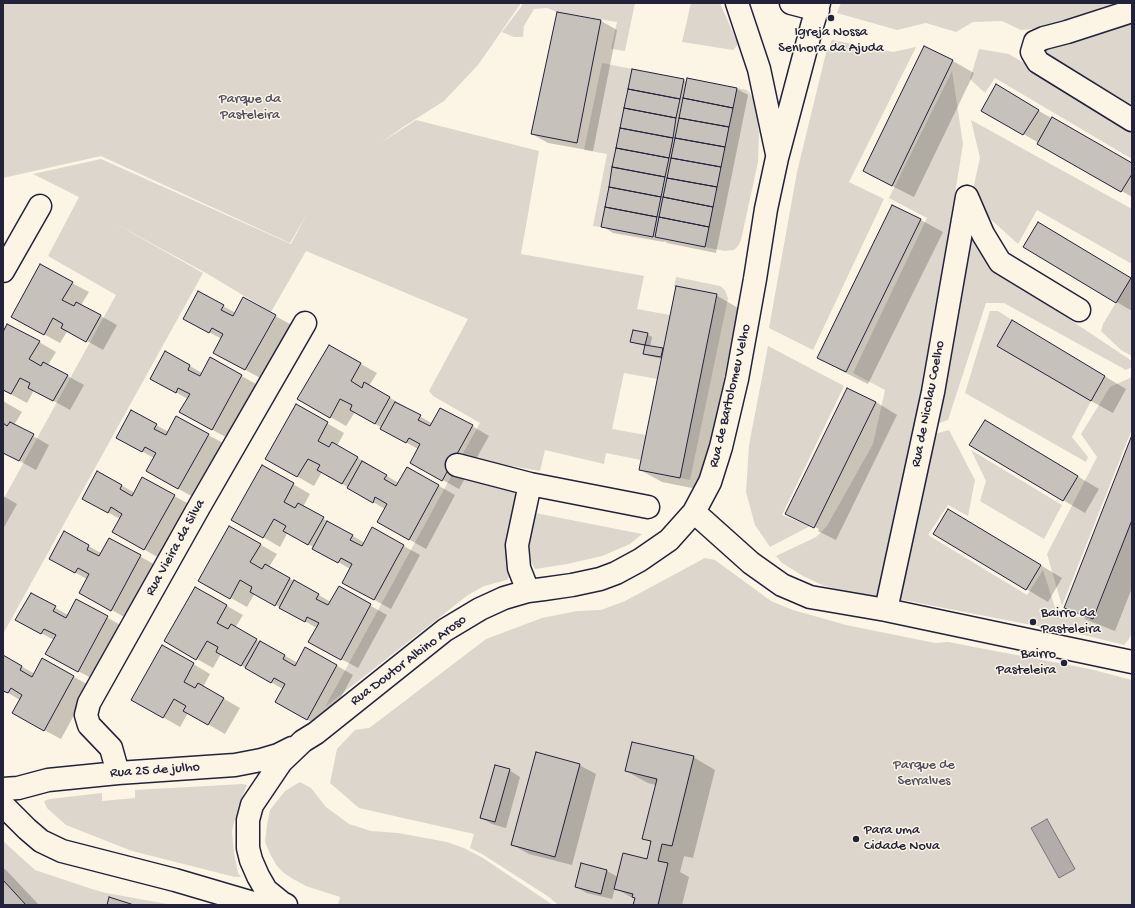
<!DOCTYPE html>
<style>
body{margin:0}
#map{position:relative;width:1135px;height:908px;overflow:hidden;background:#fcf5e5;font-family:"Gochi Hand",sans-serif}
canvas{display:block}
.frame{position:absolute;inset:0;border:4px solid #22223b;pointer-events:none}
</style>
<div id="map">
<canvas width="1135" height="908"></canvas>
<div class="frame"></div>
</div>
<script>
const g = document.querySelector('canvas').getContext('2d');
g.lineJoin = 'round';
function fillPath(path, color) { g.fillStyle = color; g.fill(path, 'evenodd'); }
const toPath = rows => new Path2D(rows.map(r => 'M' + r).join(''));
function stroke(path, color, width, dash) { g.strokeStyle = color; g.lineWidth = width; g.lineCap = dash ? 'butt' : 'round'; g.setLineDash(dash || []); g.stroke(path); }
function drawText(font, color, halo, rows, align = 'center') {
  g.font = font + ' "Gochi Hand",sans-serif'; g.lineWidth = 3; g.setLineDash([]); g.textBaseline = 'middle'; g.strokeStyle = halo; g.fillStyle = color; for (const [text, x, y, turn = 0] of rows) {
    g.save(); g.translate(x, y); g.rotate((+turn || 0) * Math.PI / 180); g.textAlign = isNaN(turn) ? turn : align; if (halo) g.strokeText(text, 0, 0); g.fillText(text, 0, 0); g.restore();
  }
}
fillPath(toPath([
 [3,3,521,3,478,65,444,101,403,127,381,143,416,120,539,151,521,254,644,276,637,309,670,315,663,348,645,345,643,353,661,357,657,379,624,373,612,429,646,435,641,460,606,453,604,464,545,450,540,471,461,457,480,423,433,396,429,391,468,319,306,251,271,312,206,273,114,223,203,273,3,634,3,500,116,295,48,256,79,197,33,174,101,159,291,244,307,214,290,243,101,156,3,178],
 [633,330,647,333,645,344,630,342],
 [523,3,635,3,625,51,611,49,617,22,557,12,547,8,534,9,524,26,523,37,514,37,502,32,521,7],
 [691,3,720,3,737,42,737,46,733,50,682,42],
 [841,3,1119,3,1055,27,1021,30,1002,21,973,22,956,32,926,23,897,30,837,13],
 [1132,22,1132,108,1047,57,1045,52,1046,48],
 [832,40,893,52,916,47,849,182,884,199,813,350,769,328,797,172,826,53],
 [979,49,1009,54,1132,128,1132,159,995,78,985,93,970,79],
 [602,63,632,69,601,227,593,226,607,154,584,150],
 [952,71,963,144,915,441,882,597,844,591,822,585,803,576,782,563,776,556,816,537,827,526,873,444,885,390,853,373,927,218,889,198],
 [737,88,747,90,753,98,759,132,758,162,741,240,738,246,734,250,725,251,705,247],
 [971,120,1132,209,1132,264,1037,210,1018,244,986,215,973,189,980,158],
 [971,224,994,269,1132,361,1132,367,1126,370,1004,303,986,303,948,420,930,426],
 [1132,276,1132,356,1121,350,1101,331,1103,324],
 [676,277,720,286,725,290,728,298,690,480,680,478,717,294,674,287],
 [990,311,998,311,1012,320,997,346,1091,401,1072,437,1088,457,1086,462,965,393],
 [768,346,844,386,782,515,810,526,770,547,755,525,746,492,749,445],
 [1132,377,1132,429,1062,606,1047,554,1097,457,1081,434,1110,387],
 [949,430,975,480,968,516,948,505,928,535,1027,595,1043,570,1057,614,1094,619,1132,520,1132,632,1129,639,1124,645,1088,636,893,598,927,436],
 [971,450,1062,505,1044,539,980,501,986,481],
 [453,473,520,488,510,575,507,580,484,586,468,595,325,707],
 [530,512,642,534,630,544,602,556,567,564,535,569,531,561,529,540],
 [705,558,715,560,771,601,793,610,846,625,935,643,948,642,1090,669,1132,680,1132,905,558,905,549,897,482,854,470,848,474,834,359,808,330,783,337,749,355,730,369,728,372,726,486,639,542,618,577,611,601,610,625,601],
 [300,782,311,788,326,807,349,824,371,831,398,833,447,842,464,848,483,858,553,905,338,905,340,897,306,886,293,879,284,873,277,866,270,854,265,842,267,825,270,810,285,791],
 [243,784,247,785,238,807,232,831,234,853,238,873,241,877,235,877,132,851,66,825,47,808,44,801,50,799,102,793,102,801,135,798,135,790],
 [3,841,35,870,92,889,106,893,173,905,134,905,109,898,107,905,26,905,3,880]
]), '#dcd6cc');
const water = toPath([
 [1047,819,1075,869,1059,878,1031,828,1047,819]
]);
fillPath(water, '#b2adab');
stroke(water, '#78757e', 1);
fillPath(toPath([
 [558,13,601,21,617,30,593,151,548,143,532,134],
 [925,47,953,61,974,73,914,197,886,183,864,171],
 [684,80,687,82,737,89,748,95,716,253,667,243,665,241,664,242,613,233,602,226],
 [996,86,1132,165,1132,197,982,110],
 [893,206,921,220,943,232,868,384,840,370,819,357],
 [1059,236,1132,279,1132,311,1024,247],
 [72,283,89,292,81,305,117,325,103,350,68,330,60,343,29,326],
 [716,295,738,308,702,490,662,482,640,470,662,359,649,356,644,353,646,346,636,344,631,341,647,334,652,337,650,347,664,350],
 [223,306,236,313,275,316,292,325,262,379,231,362,222,339,201,328],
 [3,334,39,342,56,352,48,365,84,385,70,410,34,390,27,403,3,390],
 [1034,334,1126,389,1113,413,1091,401],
 [329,346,377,373,369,386,406,407,406,408,433,424,472,426,489,436,459,489,428,472,418,449,398,438,382,428,355,412,346,426,299,399],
 [210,359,258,385,229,439,197,421,188,399,168,388,190,366,202,373],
 [3,401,22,412,14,425,49,445,36,470,3,452],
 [876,402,897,415,836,540,818,531,819,529,807,523,807,525,786,513],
 [297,406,344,433,337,446,374,467,373,468,399,483,407,468,455,495,426,549,394,531,385,509,322,472,314,486,266,459],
 [156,425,169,432,208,435,225,444,195,498,164,481,154,458,134,447],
 [1006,434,1099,489,1085,513,1063,500],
 [1132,438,1132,588,1115,631,1087,620,1066,607],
 [262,466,310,494,303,507,365,543,373,529,420,555,391,609,360,592,350,569,288,532,280,547,232,519],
 [98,472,135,493,174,496,191,505,161,559,129,541,120,519,100,508],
 [3,496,17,504,3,529],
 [970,523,1062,578,1048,602,934,534],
 [229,527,277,554,269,567,331,602,339,588,387,615,358,668,326,651,317,628,255,593,247,607,199,580],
 [65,533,101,553,110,539,157,566,128,619,97,602,87,579,67,568],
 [195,588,243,615,235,628,298,663,306,648,353,675,324,729,292,711,283,689,221,654,213,668,165,641],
 [31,594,68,615,76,600,124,627,95,680,63,663,54,640,33,629],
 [163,646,210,674,203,687,240,708,225,734,188,713,180,727,133,700],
 [3,656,35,674,43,659,90,686,61,739,29,722,20,700,3,690],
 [693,757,715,770,693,858,684,856,680,872,689,877,682,905,634,905,636,900,615,888,612,899,587,893,576,887,607,871,618,877,648,860,652,843,644,838,656,785,648,783,626,771],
 [579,765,596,774,572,865,529,854,513,845],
 [509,770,520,777,506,828,492,824,481,818],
 [3,868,6,870,39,905,3,905]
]), '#0003');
const building = toPath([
 [557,12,601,20,577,143,531,134,557,12],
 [924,46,953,60,892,186,863,171,924,46],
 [632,69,684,79,680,99,628,89,632,69],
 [687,78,737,88,733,108,683,98,687,78],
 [996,84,1039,110,1023,135,981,111,996,84],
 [628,89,680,99,676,118,624,108,628,89],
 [683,98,733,108,729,127,679,118,683,98],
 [624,108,676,118,673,138,620,128,624,108],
 [1052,117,1132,163,1132,174,1121,192,1037,144,1052,117],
 [679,118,729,127,725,147,675,138,679,118],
 [620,128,673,138,669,158,616,148,620,128],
 [675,138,725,147,721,167,671,158,675,138],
 [616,148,669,158,665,177,612,167,616,148],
 [671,158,721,167,717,187,667,178,671,158],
 [612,167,665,177,661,197,609,187,612,167],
 [667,178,717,187,713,207,663,197,667,178],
 [609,187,661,197,657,217,605,207,609,187],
 [663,197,713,207,709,227,659,217,663,197],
 [892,205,921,219,846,372,817,358,892,205],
 [605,207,657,217,653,237,601,227,605,207],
 [659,217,709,227,705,247,655,237,659,217],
 [1038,222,1131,278,1116,303,1023,247,1038,222],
 [40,264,73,282,62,300,74,306,76,302,101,315,86,342,61,328,63,324,53,318,44,335,11,317,40,264],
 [676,286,717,294,680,478,639,470,676,286],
 [198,291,224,305,221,310,233,316,243,297,276,315,245,370,213,353,223,334,212,328,209,333,183,319,198,291],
 [1012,320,1105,376,1091,401,997,346,1012,320],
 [7,324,40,341,29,359,41,366,43,362,68,375,53,401,28,388,30,383,20,378,11,394,3,390,3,332,7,324],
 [633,330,648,333,645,345,630,342,633,330],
 [329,345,361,363,351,381,362,388,364,382,390,397,375,424,350,410,352,405,340,399,330,418,297,399,329,345],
 [645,345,663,348,661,357,643,354,645,345],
 [165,351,190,365,188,370,200,376,210,357,242,375,212,430,179,412,190,394,178,388,176,393,150,379,165,351],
 [847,388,876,402,814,528,785,514,847,388],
 [395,402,421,415,418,420,430,426,440,408,473,425,442,481,410,463,420,444,409,438,406,443,380,429,395,402],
 [296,404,328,422,318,441,329,447,332,442,358,457,342,484,317,470,320,465,308,459,297,477,265,459,296,404],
 [131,410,157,424,154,429,166,435,176,416,209,434,178,489,146,471,156,453,145,447,142,452,116,438,131,410],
 [985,420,1078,476,1063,501,969,445,985,420],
 [10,422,34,434,19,461,3,453,3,423,7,426,10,422],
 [1132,435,1132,520,1093,619,1064,608,1132,435],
 [362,461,387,475,384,479,396,486,407,467,439,485,409,540,377,522,387,504,375,497,373,503,347,488,362,461],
 [262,465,294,483,284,502,295,508,298,503,324,517,308,545,283,531,286,526,274,519,263,538,231,520,262,465],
 [97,471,122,485,120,489,132,496,142,477,175,495,144,550,112,532,122,514,111,507,108,513,82,499,97,471],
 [948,509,1041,565,1026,590,933,534,948,509],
 [327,521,353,535,350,540,362,546,372,527,404,545,374,600,342,583,352,564,341,558,338,563,312,549,327,521],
 [229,526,261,544,250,562,262,569,265,564,290,578,275,606,250,592,252,587,240,580,230,599,198,581,229,526],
 [64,531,89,545,87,550,99,556,109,538,141,555,111,611,79,593,89,574,78,568,75,573,49,559,64,531],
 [294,580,319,594,316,599,328,605,339,586,371,604,341,660,308,642,319,623,307,617,305,622,279,608,294,580],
 [195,587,227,605,217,623,228,629,231,624,257,639,241,666,216,652,218,647,207,641,196,660,164,641,195,587],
 [31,593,56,606,53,611,66,618,76,599,108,616,78,672,45,654,56,635,44,629,41,634,15,620,31,593],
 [260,641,285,655,283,659,295,666,305,647,337,665,307,720,275,702,285,684,274,678,271,683,245,668,260,641],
 [162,645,194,663,184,682,195,688,198,683,224,698,208,725,183,711,186,706,174,699,163,718,131,700,162,645],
 [3,655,22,666,20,670,32,677,42,658,74,676,44,731,12,713,22,695,11,688,8,693,3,691,3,655],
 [632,742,694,756,672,846,662,844,658,861,668,863,658,905,633,905,635,898,632,897,633,894,614,889,623,853,647,859,651,841,642,839,657,779,625,771,632,742],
 [536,752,580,764,555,857,511,845,536,752],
 [495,765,510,769,495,822,480,818,495,765],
 [581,863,607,870,601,894,575,887,581,863],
 [3,880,26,905,3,905,3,880],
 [109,897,134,905,107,905,109,897]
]);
fillPath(building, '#c6c1bb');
stroke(building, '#22223b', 1);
const minor = toPath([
 [737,3,759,69,777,154],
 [791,3,818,10],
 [1132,11,1067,32,1044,38,1035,42,1032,52,1038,62,1132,120],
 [967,197,983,234,1000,262,1079,310],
 [3,271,40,206],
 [457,465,530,484,648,507],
 [694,512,751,563,782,585,810,597,886,610,1132,662],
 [528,591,519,568,517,545,530,484],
 [886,610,933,392,967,197],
 [118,773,111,748,89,725,86,715,89,703,199,507,305,323],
 [3,789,18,788,48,780,118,773,235,765,261,760,278,755,292,748],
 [3,805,27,829,41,841,62,851,175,880,260,905],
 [286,905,282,903,266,890,258,876,251,860,248,848,248,820,252,805,281,762,303,741,316,733,445,630,480,609,504,598,528,591,544,589,572,585,600,579,616,573,640,560,669,540,694,512,710,482,721,447,737,379,755,279,766,209,777,158,812,26,819,3]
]);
stroke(minor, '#22223b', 25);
stroke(minor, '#fcf5e5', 22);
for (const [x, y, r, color] of [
 [831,18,4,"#22223b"],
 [1033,622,4,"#22223b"],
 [1064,663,4,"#22223b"],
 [856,839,4,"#22223b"]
]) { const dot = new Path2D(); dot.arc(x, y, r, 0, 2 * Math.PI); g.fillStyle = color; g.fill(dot); stroke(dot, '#fcf5e5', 1.5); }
drawText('14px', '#22223b', '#fcf5e5', [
 ["Igreja Nossa",831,33,"center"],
 ["Senhora da Ajuda",831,49,"center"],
 ["Bairro da",1041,614],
 ["Pasteleira",1041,630],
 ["Bairro",1056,655,"right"],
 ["Pasteleira",1056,671,"right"],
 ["Para uma",864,831],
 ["Cidade Nova",864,847]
], 'left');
drawText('14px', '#504f5f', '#fcf5e5', [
 ["Parque da",250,100],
 ["Pasteleira",250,116],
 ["Parque de",924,766],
 ["Serralves",924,782]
]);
drawText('14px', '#22223b', '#fcf5e5', [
 ["Rua de Bartolomeu Velho",731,396,-77],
 ["Rua de Nicolau Coelho",929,404,-79],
 ["Rua Vieira da Silva",176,548,-61],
 ["Rua Doutor Albino Aroso",409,661,-37],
 ["Rua 25 de julho",155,771,-4]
]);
</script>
